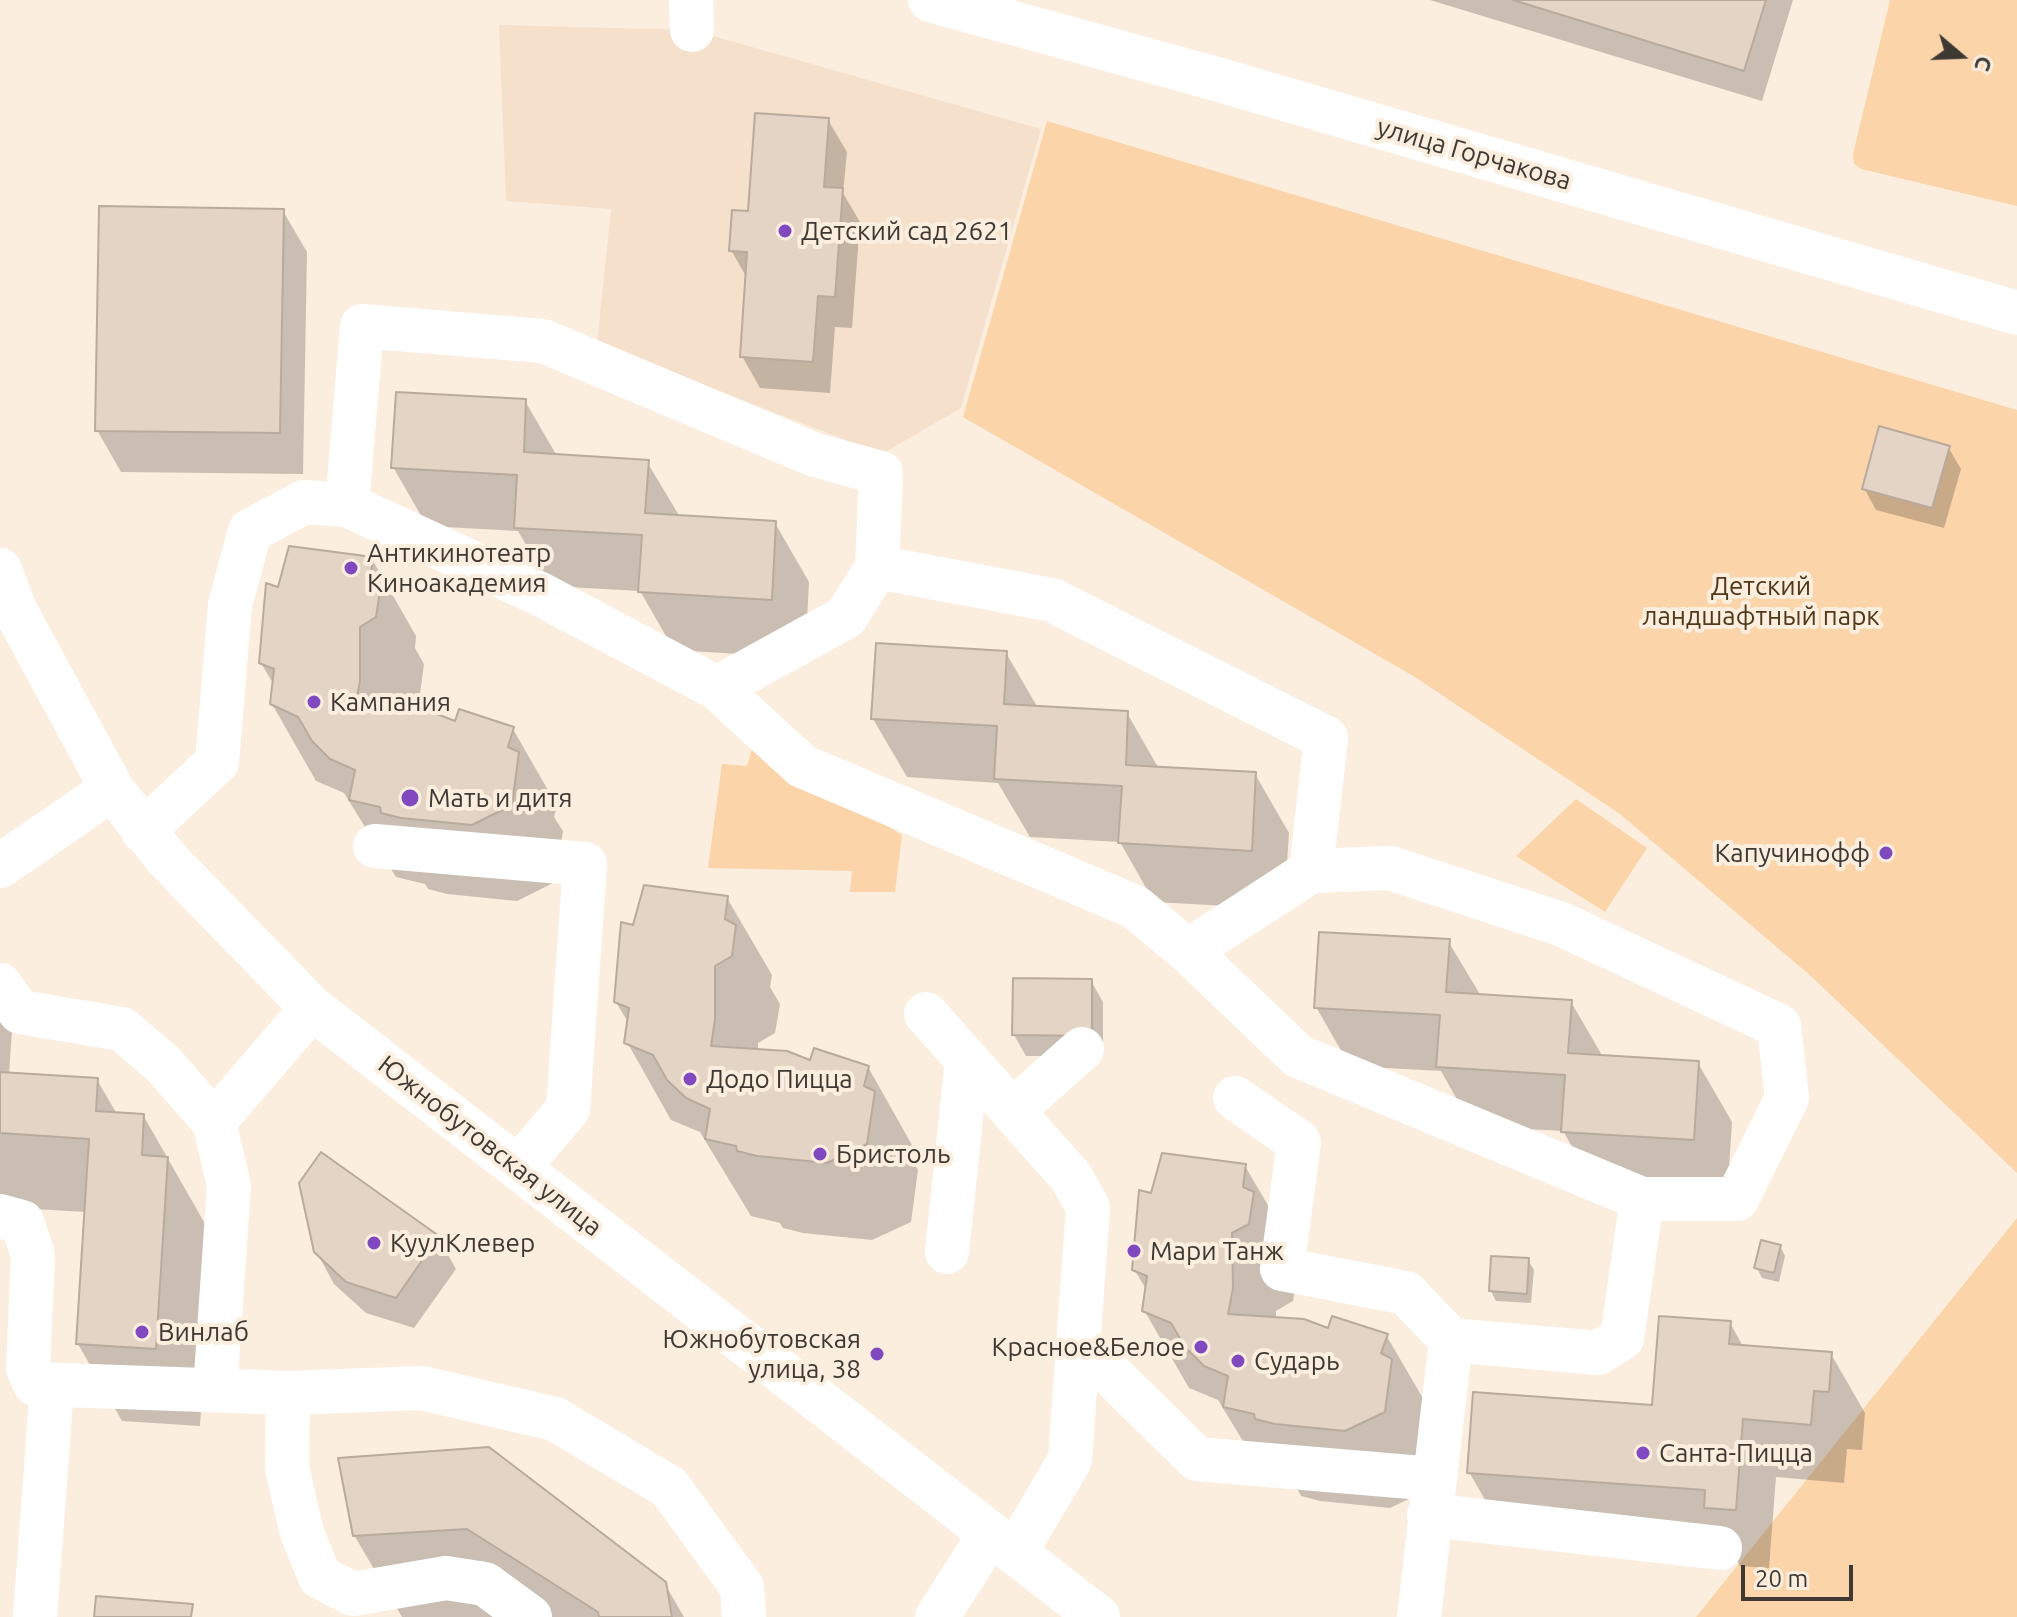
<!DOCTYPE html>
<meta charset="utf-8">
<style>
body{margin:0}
#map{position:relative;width:2017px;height:1617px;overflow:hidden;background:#fceede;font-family:Ubuntu,sans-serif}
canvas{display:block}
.north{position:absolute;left:1921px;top:16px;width:80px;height:80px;-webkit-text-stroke:6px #fceede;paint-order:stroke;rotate:109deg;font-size:22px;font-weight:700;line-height:32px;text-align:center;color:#3f3933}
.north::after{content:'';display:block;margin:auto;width:28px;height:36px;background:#3f3933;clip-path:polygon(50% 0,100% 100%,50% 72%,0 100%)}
.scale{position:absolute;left:1741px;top:1565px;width:112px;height:36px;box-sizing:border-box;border:4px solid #3f3933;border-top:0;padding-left:10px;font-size:24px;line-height:28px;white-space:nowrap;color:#3f3933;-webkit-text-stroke:6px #fceede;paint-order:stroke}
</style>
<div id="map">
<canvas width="2017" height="1617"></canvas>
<div class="north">С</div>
<div class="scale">20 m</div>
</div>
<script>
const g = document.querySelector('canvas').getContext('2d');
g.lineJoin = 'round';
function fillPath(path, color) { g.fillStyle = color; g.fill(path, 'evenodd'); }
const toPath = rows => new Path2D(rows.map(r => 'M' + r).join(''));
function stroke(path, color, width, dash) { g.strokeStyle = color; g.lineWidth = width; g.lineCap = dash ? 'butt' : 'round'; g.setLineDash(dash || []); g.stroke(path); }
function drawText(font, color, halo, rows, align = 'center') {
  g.font = font + ' Ubuntu,sans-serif'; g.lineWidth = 8; g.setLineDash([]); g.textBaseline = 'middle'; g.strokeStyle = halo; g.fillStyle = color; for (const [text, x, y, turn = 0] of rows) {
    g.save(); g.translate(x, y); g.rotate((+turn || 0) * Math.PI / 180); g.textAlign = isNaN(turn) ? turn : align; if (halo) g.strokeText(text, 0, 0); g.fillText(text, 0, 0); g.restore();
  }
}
fillPath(toPath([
 [499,25,692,30,1041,129,961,408,882,454,597,344,611,209,506,201]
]), '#f4e0cb');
fillPath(toPath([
 [1890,0,2017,0,2017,206,1861,169,1854,164,1853,154],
 [1047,121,2017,410,2017,1173,1812,977,1620,814,1415,677,963,417],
 [752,749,775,758,902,835,895,892,850,892,852,871,708,868,722,764,747,766],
 [1576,799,1647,848,1605,912,1516,856],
 [2017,1218,2017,1617,1696,1617]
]), '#fbd4aa');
fillPath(toPath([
 [1430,0,1793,0,1762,101],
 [828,120,847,152,843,193,860,222,852,328,835,327,830,393,760,388,742,356,747,278,731,250,750,214],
 [283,211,307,252,303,474,121,472,97,430],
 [525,401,557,456,647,462,680,517,775,523,809,582,805,658,674,650,640,591,550,586,518,531,427,526,393,467],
 [1948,447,1961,469,1944,528,1876,510,1864,488],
 [372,559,416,636,415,648,424,664,420,694,403,704,403,713,456,724,513,729,557,806,554,817,563,831,555,882,517,901,447,894,428,889,425,884,396,877,344,793,316,781,272,704,274,685,261,663,279,589],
 [1006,653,1038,708,1127,713,1159,769,1255,774,1289,833,1284,909,1154,902,1120,842,1030,837,998,783,907,777,873,719],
 [727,898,772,975,770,987,780,1004,775,1033,758,1043,758,1052,811,1063,868,1067,912,1145,910,1155,918,1170,911,1222,872,1240,803,1233,783,1228,780,1223,751,1216,700,1132,671,1120,627,1042,629,1024,616,1002,634,928],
 [1448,941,1481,996,1571,1002,1603,1057,1698,1063,1732,1122,1727,1198,1597,1190,1563,1131,1472,1126,1441,1071,1350,1066,1316,1007],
 [1091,981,1103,1002,1103,1056,1026,1056,1014,1035],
 [0,1011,12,1031,9,1074,97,1080,117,1114,143,1115,212,1236,200,1426,122,1421,78,1344,86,1212,0,1207],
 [1245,1166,1290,1243,1298,1271,1293,1301,1276,1311,1276,1319,1329,1330,1386,1335,1431,1412,1429,1489,1390,1508,1320,1501,1301,1496,1298,1490,1269,1484,1218,1400,1189,1388,1144,1310,1147,1291,1134,1269,1152,1196],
 [438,1237,456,1269,414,1328,366,1313,334,1284,316,1251],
 [1780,1246,1785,1256,1779,1282,1762,1278,1757,1268],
 [1528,1260,1534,1270,1531,1303,1496,1301,1491,1291],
 [1730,1323,1744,1348,1831,1354,1865,1413,1862,1450,1847,1449,1844,1483,1776,1477,1769,1568,1740,1566,1729,1548,1503,1531,1469,1472,1654,1407],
 [340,1459,665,1584,684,1617,402,1617,354,1535]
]), '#0003');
const building = toPath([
 [1513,0,1766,0,1744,71,1513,0],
 [755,113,829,118,824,187,843,188,835,297,818,296,813,362,740,357,747,252,729,251,732,210,748,211,755,113],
 [99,206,284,209,280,433,95,431,99,206],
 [396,392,526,399,524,452,649,460,645,513,776,521,772,600,638,592,642,535,514,528,517,475,391,468,396,392],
 [1879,426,1950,446,1932,508,1862,489,1879,426],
 [289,546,373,557,370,580,381,585,376,617,360,627,360,681,355,708,432,712,455,721,459,709,514,727,508,747,519,752,512,805,472,825,401,818,381,813,380,807,349,800,355,770,330,759,312,741,298,717,270,704,274,669,259,663,266,583,278,587,289,546],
 [876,643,1007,651,1004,704,1128,711,1126,765,1256,772,1252,851,1118,843,1122,786,994,779,997,726,871,719,876,643],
 [644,885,728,896,725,919,736,925,732,956,715,966,715,1020,711,1046,787,1051,810,1060,814,1048,869,1066,864,1086,875,1091,867,1144,827,1163,757,1156,737,1151,736,1146,705,1139,710,1109,686,1098,667,1080,653,1055,624,1043,629,1008,614,1002,621,922,633,925,644,885],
 [1319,932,1450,939,1446,992,1572,1000,1568,1053,1699,1061,1694,1140,1561,1132,1565,1075,1436,1067,1440,1015,1314,1008,1319,932],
 [1013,978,1092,979,1092,1036,1012,1035,1013,978],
 [0,1072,98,1078,96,1111,144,1114,142,1155,168,1157,156,1349,76,1344,89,1139,0,1133,0,1072],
 [321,1152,439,1236,396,1298,346,1282,314,1252,299,1183,321,1152],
 [1162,1153,1246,1164,1243,1187,1254,1192,1249,1224,1232,1233,1233,1288,1228,1314,1304,1319,1328,1328,1332,1316,1388,1334,1381,1353,1392,1359,1385,1412,1345,1431,1275,1424,1255,1419,1254,1414,1223,1407,1228,1376,1204,1366,1185,1347,1171,1323,1142,1311,1147,1276,1132,1270,1139,1190,1151,1193,1162,1153],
 [1761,1240,1781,1245,1774,1273,1754,1268,1761,1240],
 [1491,1256,1529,1258,1527,1294,1489,1291,1491,1256],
 [1659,1316,1731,1321,1729,1344,1832,1352,1829,1392,1814,1391,1811,1425,1743,1419,1736,1510,1704,1508,1705,1490,1467,1473,1473,1392,1652,1405,1659,1316],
 [489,1447,666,1582,672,1617,599,1617,598,1612,467,1529,353,1536,338,1458,489,1447],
 [96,1596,193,1604,191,1617,94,1617,96,1596]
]);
fillPath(building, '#e3d4c6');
stroke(building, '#b8aa9c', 2);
stroke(toPath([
 [691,0,692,30],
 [930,0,1220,80,2017,313],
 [347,505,362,326,543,341,815,455,881,473,877,567,846,617,717,688],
 [877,567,1052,600,1326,738,1311,871,1390,868,1561,924,1779,1026,1787,1098,1737,1199,1642,1199],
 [0,570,15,610,112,789,167,859,312,1008,1098,1617],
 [143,831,217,762,230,605,250,531,304,502,347,505,540,594,717,688,802,766,1135,907,1188,951,1298,1056,1642,1199,1622,1338,1598,1353,1451,1340,1419,1617],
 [375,846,585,864,568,1109,518,1168],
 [0,866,112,789],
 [1188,951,1311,871],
 [0,985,20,1012,122,1029,163,1064,214,1122,229,1185,215,1390],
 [926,1014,1071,1177,1088,1207,1070,1460,1015,1553],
 [1235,1098,1299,1142,1282,1269,1406,1293,1451,1340],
 [1012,1111,1082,1049],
 [214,1122,312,1008],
 [0,1216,22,1222,33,1255,28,1369,35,1384,288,1393,422,1388,555,1419,669,1487,742,1587,744,1617],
 [947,1252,967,1060],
 [1079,1343,1197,1459,1434,1479],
 [288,1393,287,1468,302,1533,320,1577,353,1594,446,1578,485,1584,530,1617],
 [1429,1515,1720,1548],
 [35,1617,52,1386],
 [937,1617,990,1534]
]), '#fff', 44);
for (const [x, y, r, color] of [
 [785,231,8,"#8149bf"],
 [351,568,8,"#8149bf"],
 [314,702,8,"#8149bf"],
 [410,798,10,"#8149bf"],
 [1886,853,8,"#8149bf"],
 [690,1079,8,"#8149bf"],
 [820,1154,8,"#8149bf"],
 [374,1243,8,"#8149bf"],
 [1134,1251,8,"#8149bf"],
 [142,1332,8,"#8149bf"],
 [1201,1347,8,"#8149bf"],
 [877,1354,8,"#8149bf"],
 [1238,1361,8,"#8149bf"],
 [1643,1453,8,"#8149bf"]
]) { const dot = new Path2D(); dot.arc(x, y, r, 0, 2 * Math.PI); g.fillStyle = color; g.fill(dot); stroke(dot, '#fceede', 3); }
drawText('26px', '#3f3933', '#fceede', [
 ["улица Горчакова",1474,154,16],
 ["Южнобутовская улица",490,1146,38]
]);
drawText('26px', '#3f3933', '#fceede', [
 ["Детский сад 2621",801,231],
 ["Антикинотеатр",367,553],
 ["Киноакадемия",367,583],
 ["Кампания",330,702],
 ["Мать и дитя",428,798],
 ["Капучинофф",1870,853,"right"],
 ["Додо Пицца",706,1079],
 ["Бристоль",836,1154],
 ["КуулКлевер",390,1243],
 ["Мари Танж",1150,1251],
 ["Винлаб",158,1332],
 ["Южнобутовская",861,1339,"right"],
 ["улица, 38",861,1369,"right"],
 ["Красное&Белое",1185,1347,"right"],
 ["Сударь",1254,1361],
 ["Санта-Пицца",1659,1453]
], 'left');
drawText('26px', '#513819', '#fceede', [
 ["Детский",1761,586],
 ["ландшафтный парк",1761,616]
]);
</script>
